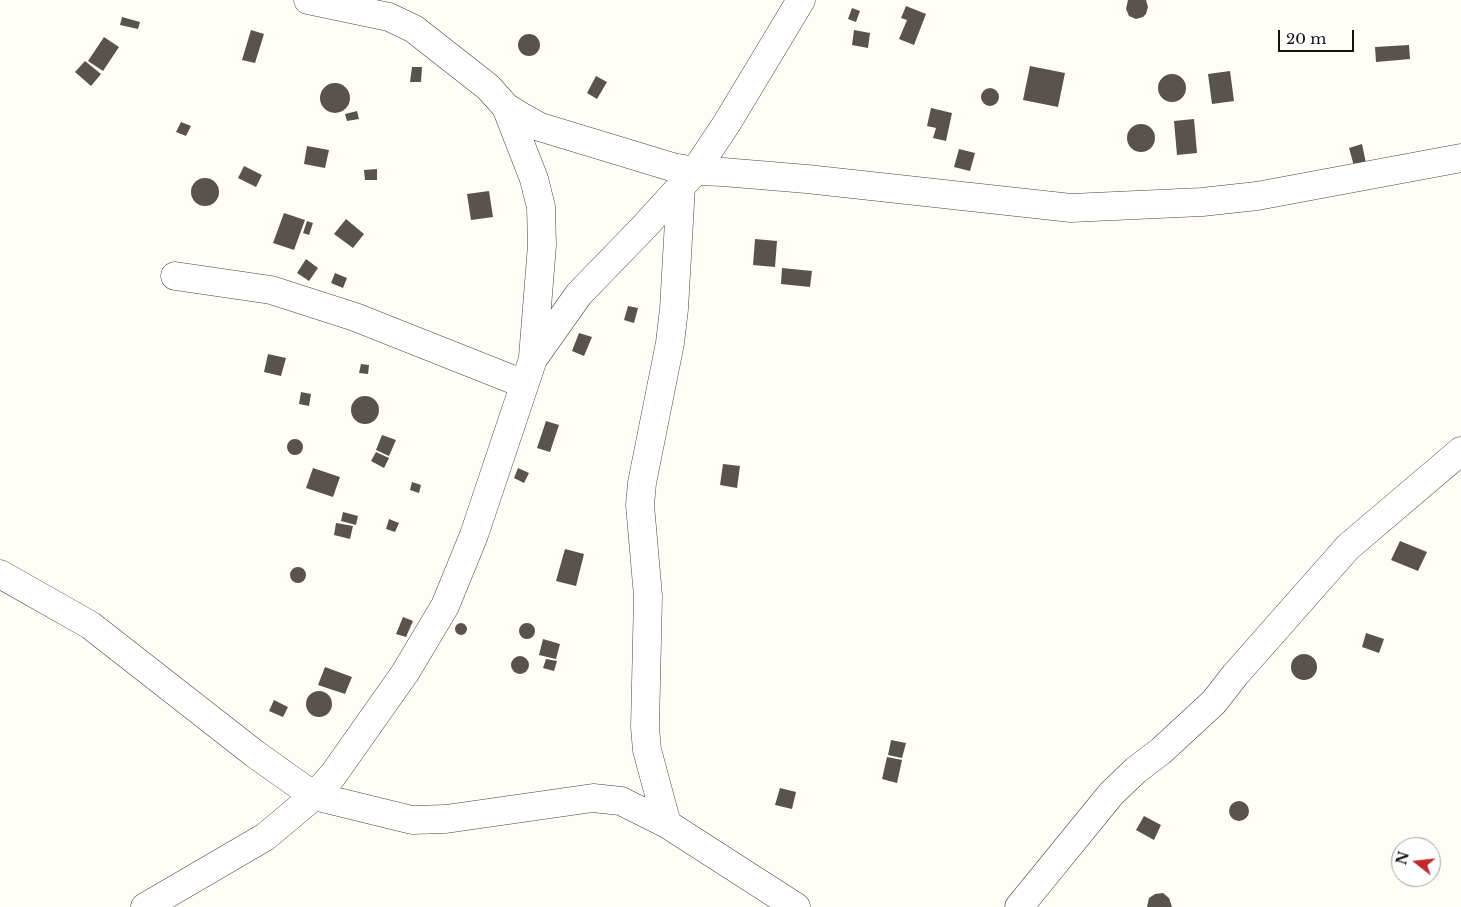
<!DOCTYPE html>
<style>
body{margin:0}
#map{position:relative;width:1461px;height:907px;overflow:hidden;background:#fffdf5;font-family:"Libre Baskerville",serif}
canvas{display:block}
.north{position:absolute;left:1391px;top:837px;width:50px;height:50px;box-sizing:border-box;background:#fff;border:1px solid #a0a0a0;border-radius:50%;rotate:286deg;font-size:14px;font-weight:700;line-height:20px;text-align:center;color:#111}
.north::after{content:'';display:block;margin:auto;width:18px;height:22px;background:#c4262e;clip-path:polygon(50% 0,100% 100%,50% 72%,0 100%)}
.scale{position:absolute;left:1278px;top:30px;width:76px;height:22px;box-sizing:border-box;border:2px solid #111;border-top:0;padding-left:6px;font-size:15px;line-height:18px;white-space:nowrap;color:#111;-webkit-text-stroke:4px #fff;paint-order:stroke}
</style>
<div id="map">
<canvas width="1461" height="907"></canvas>
<div class="north">N</div>
<div class="scale">20 m</div>
</div>
<script>
const g = document.querySelector('canvas').getContext('2d');
g.lineJoin = 'round';
function fillPath(path, color) { g.fillStyle = color; g.fill(path, 'evenodd'); }
const toPath = rows => new Path2D(rows.map(r => 'M' + r).join(''));
function stroke(path, color, width, dash) { g.strokeStyle = color; g.lineWidth = width; g.lineCap = dash ? 'butt' : 'round'; g.setLineDash(dash || []); g.stroke(path); }
fillPath(toPath([
 [1128,0,1146,0,1148,7,1146,14,1143,17,1136,19,1129,16,1126,9],
 [906,6,926,14,914,45,899,39,907,20,901,18],
 [852,8,860,11,856,22,848,19],
 [122,17,140,22,138,29,120,25],
 [251,30,264,34,255,63,242,60],
 [854,30,870,33,868,48,852,45],
 '518 45a11 11 0 1 1 22 0a11 11 0 1 1-22 0Z',
 [104,37,119,47,103,71,88,61],
 [1409,45,1410,59,1376,62,1375,47],
 [85,61,101,74,91,86,75,72],
 [1030,66,1065,73,1058,107,1023,100],
 [412,67,422,67,421,82,410,82],
 [1230,71,1234,101,1212,104,1208,74],
 '1158 88a14 14 0 1 1 28 0a14 14 0 1 1-28 0Z',
 [596,76,607,82,597,99,587,93],
 '320 98a15 15 0 1 1 30 0a15 15 0 1 1-30 0Z',
 '981 97a9 9 0 1 1 18 0a9 9 0 1 1-18 0Z',
 [931,108,952,113,946,141,933,138,936,128,927,126],
 [357,111,359,119,347,121,345,114],
 [1194,119,1197,153,1177,155,1174,121],
 [181,122,191,126,186,136,176,132],
 '1127 138a14 14 0 1 1 28 0a14 14 0 1 1-28 0Z',
 [1362,144,1366,163,1354,166,1349,148],
 [307,146,329,150,325,168,304,164],
 [959,149,975,153,970,171,954,167],
 [244,166,262,175,256,187,238,178],
 [377,169,377,180,365,180,364,170],
 '191 192a14 14 0 1 1 28 0a14 14 0 1 1-28 0Z',
 [489,191,493,217,471,220,467,194],
 [284,213,305,220,294,250,273,243],
 [346,219,364,234,353,248,334,234],
 [307,221,313,223,309,235,303,233],
 [755,239,777,241,775,267,753,265],
 [306,259,318,268,309,281,297,273],
 [782,268,812,271,810,287,781,284],
 [335,273,347,278,343,288,331,283],
 [628,306,638,308,634,323,624,320],
 [579,333,592,337,584,356,572,351],
 [268,354,286,358,281,376,264,372],
 [361,364,369,365,368,374,359,373],
 [301,392,311,394,309,406,299,404],
 '351 410a14 14 0 1 1 28 0a14 14 0 1 1-28 0Z',
 [546,421,559,425,550,452,537,448],
 [382,435,396,440,389,456,376,450],
 '287 447a8 8 0 1 1 16 0a8 8 0 1 1-16 0Z',
 [376,452,389,458,384,468,371,461],
 [723,464,740,466,737,488,720,485],
 [313,468,340,477,333,497,306,488],
 [518,468,529,473,524,483,514,478],
 [412,482,421,485,419,493,410,490],
 [343,512,358,516,356,525,341,521],
 [389,519,399,523,395,532,386,529],
 [336,523,353,526,350,539,334,535],
 [1400,541,1427,552,1418,571,1391,560],
 [565,549,584,554,576,586,556,581],
 '290 575a8 8 0 1 1 16 0a8 8 0 1 1-16 0Z',
 [403,617,413,621,406,637,396,634],
 '455 629a6 6 0 1 1 12 0a6 6 0 1 1-12 0Z',
 '519 631a8 8 0 1 1 16 0a8 8 0 1 1-16 0Z',
 [1366,633,1384,639,1379,653,1362,647],
 [543,639,560,644,556,659,539,655],
 '1291 667a13 13 0 1 1 26 0a13 13 0 1 1-26 0Z',
 '511 665a9 9 0 1 1 18 0a9 9 0 1 1-18 0Z',
 [546,659,557,661,554,671,543,668],
 [325,667,352,677,345,694,318,685],
 '306 704a13 13 0 1 1 26 0a13 13 0 1 1-26 0Z',
 [274,700,288,707,283,717,269,711],
 [891,740,906,743,902,758,888,755],
 [887,757,902,760,897,783,882,779],
 [780,788,796,792,792,809,775,805],
 '1229 811a10 10 0 1 1 20 0a10 10 0 1 1-20 0Z',
 [1144,816,1161,825,1154,840,1136,830],
 [1163,893,1169,898,1172,907,1147,907,1149,898,1155,894]
]), '#5a524d');
const minor = toPath([
 [308,0,389,17,414,29,488,87,506,107,522,117,540,127,672,167,695,171,723,172,807,179,1071,208,1202,202,1257,196,1461,158],
 [506,107,534,179,541,207,542,245,533,357],
 [175,276,271,290,355,317,524,384],
 [0,574,90,625,255,754,314,796,412,820,446,819,593,798,621,801,667,824,796,907],
 [667,824,647,750,645,727,648,596,640,505,642,483,670,343,674,309,681,186],
 [145,907,265,837,314,796,333,775,405,673,445,606,474,535,533,359,579,294,644,227,695,171,727,123,801,0],
 [1019,907,1111,794,1136,770,1161,751,1214,702,1235,675,1348,547,1461,451]
]);
stroke(minor, '#444', 29);
stroke(minor, '#fff', 28);
</script>
